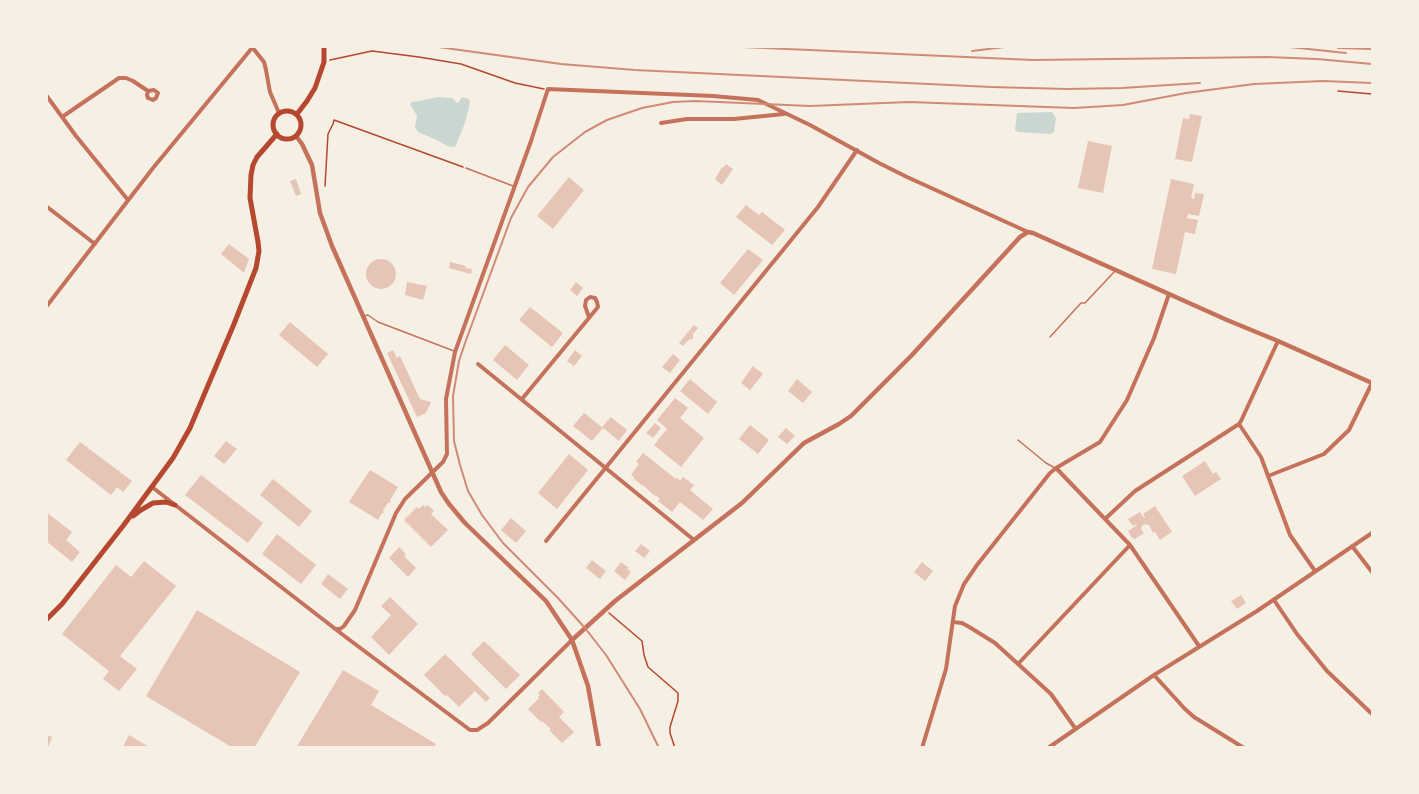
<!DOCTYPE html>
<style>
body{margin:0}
#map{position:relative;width:1419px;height:794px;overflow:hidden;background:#f6efe4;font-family:Georgia,serif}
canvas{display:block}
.frame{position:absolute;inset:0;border:48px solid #f6efe4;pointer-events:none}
</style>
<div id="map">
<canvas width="1419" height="794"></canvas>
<div class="frame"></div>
</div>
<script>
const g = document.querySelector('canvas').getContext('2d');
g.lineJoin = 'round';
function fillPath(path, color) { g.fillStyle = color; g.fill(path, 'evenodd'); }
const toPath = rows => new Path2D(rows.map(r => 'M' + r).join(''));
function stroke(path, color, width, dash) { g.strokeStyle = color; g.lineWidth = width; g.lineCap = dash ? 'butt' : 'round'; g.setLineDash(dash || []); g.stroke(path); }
fillPath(toPath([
 [439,97,452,98,457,103,459,102,462,97,469,99,470,102,465,123,455,147,447,146,439,141,418,132,415,127,417,116,410,104,413,101,414,102],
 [1052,112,1056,118,1054,132,1051,134,1018,132,1015,130,1017,113]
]), '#c9d6d2');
fillPath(toPath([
 [1190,114,1202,116,1192,162,1175,159,1183,118,1189,119],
 [1088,141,1112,146,1103,193,1078,188],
 [726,164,733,169,722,185,715,179,722,167,723,168],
 [569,177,584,190,553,229,537,216],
 [296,179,301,194,296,196,290,181],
 [1171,179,1194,184,1191,198,1194,199,1195,193,1204,194,1199,216,1188,214,1187,218,1198,220,1195,234,1185,232,1176,274,1152,269],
 [746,205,759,215,762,212,785,230,772,245,736,217],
 [229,244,249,259,244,273,221,254],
 [748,249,763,260,734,295,720,283],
 '366 274a15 15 0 1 1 30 0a15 15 0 1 1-30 0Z',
 [450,262,466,266,465,268,472,269,471,274,449,268],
 [407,282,427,286,423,300,405,295],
 [576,282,583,288,577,296,570,290],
 [530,307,563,333,552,347,519,320],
 [290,322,328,354,317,367,279,335],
 [694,325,698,328,693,334,693,339,688,340,683,346,679,343],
 [505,345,529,365,517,380,493,360],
 [393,350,397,358,400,356,420,399,431,402,426,413,417,417,387,353],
 [575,350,582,356,574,366,567,361],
 [673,354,680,360,670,373,662,367],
 [753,366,763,374,750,390,741,383],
 [690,379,717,402,708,414,680,391],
 [797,379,812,392,803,403,788,391],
 [675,398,688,408,680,418,704,438,681,467,654,445,667,429,657,420],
 [584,413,603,428,592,441,573,426],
 [611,417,627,430,619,441,602,427],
 [655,423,661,428,653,438,646,433],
 [750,425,769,440,758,454,739,439],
 [786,428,795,436,787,444,778,437],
 [226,441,237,449,224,464,214,456],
 [80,442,132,481,123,492,117,487,111,495,66,460],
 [643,453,676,479,677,478,680,481,683,477,694,485,690,490,713,509,703,520,680,502,672,512,658,501,660,499,656,495,655,496,643,485,643,486,633,478,634,477,631,475,639,464,636,462],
 [569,454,588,470,557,509,538,493],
 [1205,461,1213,474,1216,472,1221,479,1195,496,1182,476],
 [370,470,398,487,390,500,391,502,388,503,383,510,384,513,382,513,378,520,349,502],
 [201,475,263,523,248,543,185,495],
 [273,479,312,511,299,527,260,495],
 [423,505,425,507,428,505,434,511,431,514,448,530,431,547,404,520,417,507,419,509],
 [1155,506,1172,532,1160,540,1155,532,1153,533,1149,525,1145,524,1142,526,1141,529,1144,533,1135,539,1132,538,1128,531,1137,525,1136,524,1133,526,1128,519,1140,512,1144,518,1145,517,1143,514],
 [46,512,72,532,66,540,80,552,72,562,46,541],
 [511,518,526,531,516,543,501,530],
 [277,534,316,565,301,584,262,554],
 [641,544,650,551,644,558,635,551],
 [399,547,406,554,404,556,416,568,408,577,389,558],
 [592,560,606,571,600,579,586,568],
 [144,561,176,586,120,656,137,669,119,691,103,679,109,671,62,634,116,565,131,577],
 [621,562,629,568,627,569,631,572,625,580,614,571],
 [922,562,933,571,925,581,914,572],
 [328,574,348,589,340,599,321,584],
 [1241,595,1246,603,1237,609,1231,601],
 [390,597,418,624,389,655,371,637,391,615,381,606],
 [197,610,300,672,254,748,233,748,146,696],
 [484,641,520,675,506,689,471,654],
 [445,654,490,698,486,702,475,691,459,707,447,695,445,696,424,675],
 [343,670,379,691,371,705,436,744,434,748,296,748],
 [542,689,564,712,559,717,574,732,562,743,549,730,551,729,542,721,541,722,528,709,539,698,538,697,540,695,538,693],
 [46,735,52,737,48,748,46,748],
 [129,735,151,748,122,748]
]), '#e6c5b7');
stroke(toPath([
 [330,60,372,51,419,57,461,64,515,83,544,89],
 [1338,91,1372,94],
 [325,186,328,134,333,124,334,120,463,167],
 [609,613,642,641,644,655,648,667,678,693,678,701,670,727,670,733,675,748]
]), '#b5482f', 1.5);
stroke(toPath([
 [466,168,513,186],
 [364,316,368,315,378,322,454,351],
 [1050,337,1081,303,1085,303,1115,271],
 [1018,440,1046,463,1055,468]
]), '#c5725c', 1.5);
stroke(toPath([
 [252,47,264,62,266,70,270,92,279,113],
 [46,95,76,136,128,200],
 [62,117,119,78,126,78,133,81,148,91,154,90,158,93,156,98,153,100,148,98,147,95,148,91],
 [661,123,687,119,734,119,784,114],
 [46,206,95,244],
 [46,307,153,168,252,48],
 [478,364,694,540],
 [522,399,598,307,597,302,595,298,590,297,586,300,585,306,589,317],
 [1239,424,1261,457,1290,535,1315,571],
 [1056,468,1130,545,1199,646],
 [1268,476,1324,454,1349,430,1372,383],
 [152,487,347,638,470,730,477,730,488,723,572,640],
 [1105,519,1135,491,1239,424,1241,421,1278,341],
 [546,541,818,207,857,150],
 [1352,546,1372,572],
 [1274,600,1297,634,1327,671,1372,714],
 [953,622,962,623,971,628,995,643,1051,694,1075,728],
 [335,629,340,629,344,626,355,610,396,513,405,499,443,462,447,454,446,399,455,352,531,141,548,89,713,96,758,100,810,125,879,163,907,177,1028,232],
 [1018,664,1130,545],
 [1154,675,1185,709,1194,717,1244,748],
 [922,748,946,669,955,606,964,584,977,565,1050,473,1056,468,1100,442,1127,400,1154,338,1169,294],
 [1048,748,1154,675,1257,611,1372,533]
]), '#c5725c', 4);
stroke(toPath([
 [296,136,302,144,312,165,320,213,332,246,441,492,449,504,465,523,546,601,572,640,588,686,599,748],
 [572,640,615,601,742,503,804,443,839,424,851,416,912,355,1020,237,1028,232,1033,233,1227,320,1278,341,1372,383]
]), '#c5725c', 4.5);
stroke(toPath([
 '273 125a14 14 0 1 1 28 0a14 14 0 1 1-28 0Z',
 [297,114,307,101,315,88,324,62,324,46],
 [133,516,141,510,153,503,166,502,175,505],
 [46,620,62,604,123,526,173,458,190,428,234,324,256,268,259,251,258,242,250,198,251,175,253,165,257,157,277,134]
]), '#b5482f', 5);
stroke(toPath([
 [431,46,561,64,635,70,991,87,1067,89,1122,88,1200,83],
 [720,46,1033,60,1267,57,1317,59,1372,64],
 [1280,46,1346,53],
 [1338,48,1372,49],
 [972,51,1013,46],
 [659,748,640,709,606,655,585,628,558,598,503,543,482,515,468,491,460,465,454,441,453,396,459,361,465,343,511,218,528,187,553,157,585,132,607,120,642,108,673,102,696,101,810,106,909,102,1074,108,1123,105,1186,93,1254,84,1323,81,1372,83]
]), '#cf8b77', 2);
</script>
